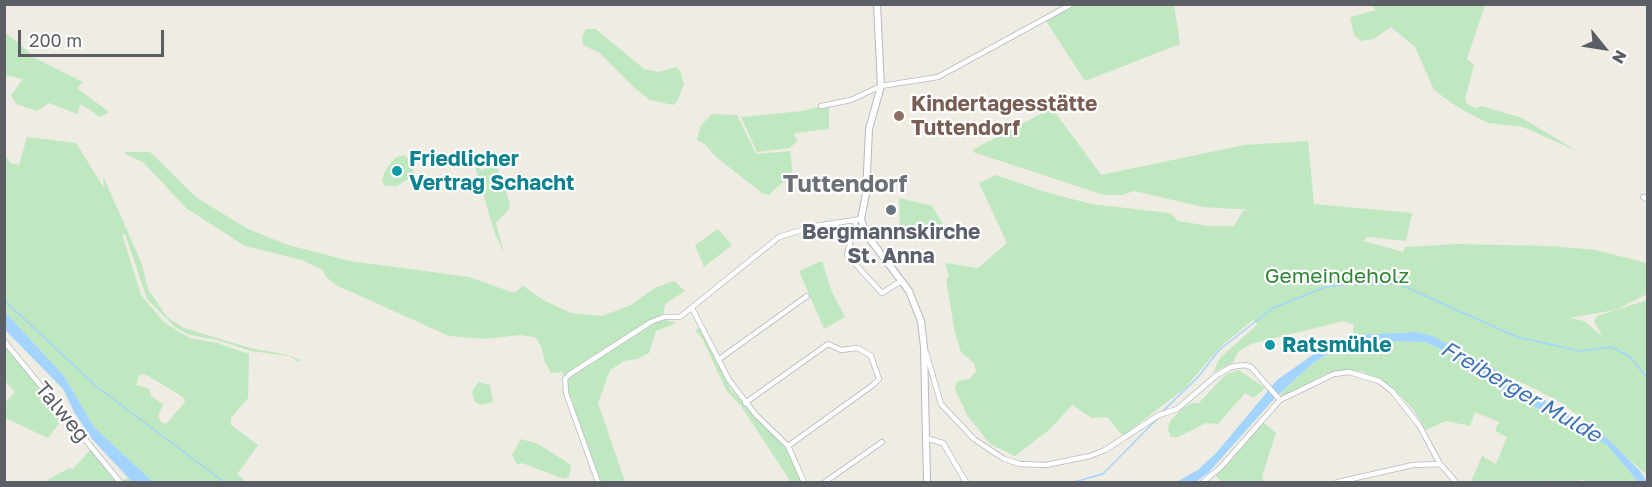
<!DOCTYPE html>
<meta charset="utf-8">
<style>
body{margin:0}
#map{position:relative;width:1652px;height:487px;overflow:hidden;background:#efece3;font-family:"Golos Text",sans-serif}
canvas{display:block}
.frame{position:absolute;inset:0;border:6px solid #5b5f65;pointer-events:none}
.north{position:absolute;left:1574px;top:18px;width:60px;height:60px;-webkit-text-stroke:4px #fff;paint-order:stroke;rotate:120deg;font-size:16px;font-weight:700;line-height:24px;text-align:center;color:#5b5f65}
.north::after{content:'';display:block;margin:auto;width:21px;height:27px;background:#5b5f65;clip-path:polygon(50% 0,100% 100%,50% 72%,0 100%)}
.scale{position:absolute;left:18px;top:30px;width:146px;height:27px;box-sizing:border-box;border:3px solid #5b5f65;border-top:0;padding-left:8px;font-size:18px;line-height:21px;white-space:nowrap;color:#5b5f65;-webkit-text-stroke:4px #fff;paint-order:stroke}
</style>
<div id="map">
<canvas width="1652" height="487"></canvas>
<div class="frame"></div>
<div class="north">N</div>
<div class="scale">200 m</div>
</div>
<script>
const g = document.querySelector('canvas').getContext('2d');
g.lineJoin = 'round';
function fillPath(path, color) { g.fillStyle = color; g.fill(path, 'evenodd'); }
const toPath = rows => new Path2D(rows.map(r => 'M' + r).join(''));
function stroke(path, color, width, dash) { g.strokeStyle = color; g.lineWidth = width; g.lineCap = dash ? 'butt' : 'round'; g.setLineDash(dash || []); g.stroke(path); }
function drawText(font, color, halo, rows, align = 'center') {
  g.font = font + ' "Golos Text",sans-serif'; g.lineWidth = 4.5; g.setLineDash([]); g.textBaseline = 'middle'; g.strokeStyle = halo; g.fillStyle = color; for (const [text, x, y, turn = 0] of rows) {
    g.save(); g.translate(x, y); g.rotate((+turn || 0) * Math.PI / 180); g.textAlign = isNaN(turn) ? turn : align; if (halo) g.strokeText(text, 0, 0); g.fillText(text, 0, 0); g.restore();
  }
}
fillPath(toPath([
 [1070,5,1174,5,1180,44,1085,81,1046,21],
 [1371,5,1485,5,1467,59,1474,65,1465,99,1467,104,1475,108,1482,106,1522,118,1577,151,1523,127,1488,123,1459,108,1434,90,1415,47,1391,27,1373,39,1361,41,1354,35,1350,17,1376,10],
 [586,29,596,29,644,69,659,72,676,67,680,71,684,84,677,102,673,105,650,100,637,90,600,53,583,45,582,37],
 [5,32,37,59,83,82,77,88,109,112,100,117,81,104,77,114,49,103,37,111,16,104,11,95,23,79,5,75],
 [829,104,829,129,795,133,794,136,798,140,790,148,757,152,741,117,803,111],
 [1052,108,1101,175,1244,145,1308,141,1314,204,1412,213,1406,241,1367,237,1364,241,1403,252,1405,247,1457,244,1552,246,1595,250,1647,263,1647,294,1615,310,1569,318,1584,321,1602,336,1594,321,1597,316,1647,300,1647,475,1588,423,1561,403,1537,390,1415,332,1353,335,1354,325,1343,321,1251,344,1239,351,1233,362,1213,373,1220,358,1258,324,1253,320,1220,347,1185,388,1123,436,1107,417,1092,418,1072,405,1050,429,1015,456,990,444,967,415,955,389,957,381,970,379,976,371,974,363,961,352,955,333,946,279,949,277,945,263,978,268,1007,243,979,183,996,175,1042,191,1091,204,1170,213,1178,221,1209,226,1234,226,1243,211,1253,210,1203,207,1134,191,1122,195,1104,195,973,152,974,149],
 [712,114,737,115,756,154,790,151,793,176,791,181,783,182,769,195,762,193,715,156,706,145,697,140,701,125],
 [27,137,76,143,104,188,103,176,142,264,148,289,167,317,184,328,250,348,288,355,300,360,299,362,289,356,251,351,217,340,190,335,175,327,147,299,125,234,122,234,141,295,164,322,189,338,217,343,249,354,248,398,231,418,231,425,258,445,237,474,246,482,153,482,94,427,64,376,5,312,4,152,10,163,19,165],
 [145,374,183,397,185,402,166,424,161,422,158,416,163,404,152,397,148,388,136,385,139,375],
 [126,152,150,152,197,198,248,229,288,245,350,261,469,277,514,293,523,286,545,301,571,313,602,316,631,305,655,288,674,281,685,291,665,304,663,316,650,320,616,341,613,348,662,319,677,323,656,331,649,353,637,359,624,361,610,370,598,403,625,482,600,482,562,372,551,373,545,362,541,346,535,337,520,335,485,339,449,336,336,285,325,276,324,271,302,260,245,246,186,208,144,163,125,154],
 [404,155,413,163,413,176,397,186,385,186,382,181,385,171,395,158],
 [472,156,482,171,489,164,494,164,499,171,510,204,509,209,496,223,504,253,495,234],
 [899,198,932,206,943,224,900,227],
 [718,229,732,245,704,267,695,245],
 [822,261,831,290,845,317,824,329,799,271],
 [700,328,731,390,787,450,801,482,791,482,741,406,726,390,703,340,695,330],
 [1365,341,1424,342,1437,347,1501,389,1607,445,1638,482,1584,482,1582,479,1577,482,1554,482,1550,480,1549,482,1471,482,1482,456,1496,464,1507,437,1495,431,1499,422,1475,412,1470,426,1446,421,1426,430,1412,408,1390,385,1363,372,1351,370,1325,374,1283,397,1280,394,1312,364,1336,350],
 [5,343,63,418,48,438,5,418,4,404,15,392,5,381],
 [1239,370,1265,388,1254,398,1245,393,1218,424,1206,423,1178,437,1171,437,1168,430,1170,421,1182,409,1191,403,1199,403,1226,374],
 [478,382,490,385,493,402,481,405,475,402,472,392],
 [1263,422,1276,433,1262,476,1263,482,1221,482,1215,475],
 [521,439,538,444,571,465,569,477,563,479,522,463,517,465,512,455],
 [92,448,120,482,128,478,132,482,44,482,69,468,73,469]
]), '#bfe7c0');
fillPath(toPath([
 [5,312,64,376,94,427,153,482,132,482,92,439,74,412,63,389,5,330],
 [1415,332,1432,336,1494,369,1608,439,1640,471,1647,482,1638,482,1607,445,1501,389,1437,347,1424,342,1365,341,1336,349,1312,364,1275,398,1209,472,1196,482,1176,482,1198,470,1217,452,1277,380,1325,346,1353,335]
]), '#a3d4ff');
stroke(toPath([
 [4,300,97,387,224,482],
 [1162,412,1199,376,1219,350,1273,308,1325,287,1350,284,1399,284,1517,337,1580,351,1612,347,1630,357,1648,379],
 [1074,482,1103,474,1157,419]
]), '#a3d4ff', 1.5);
const minor = toPath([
 [821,106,851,100,881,86,938,77,1070,5],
 [1643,197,1648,200],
 [856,220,847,255,882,293,901,281],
 [692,308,729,380,756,415,788,446,804,482],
 [4,341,120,482],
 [925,349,941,404,974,439,1004,459,1020,464,1046,465,1090,456,1105,450,1159,415,1177,409,1217,375,1231,367,1244,365,1251,367,1280,400],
 [718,360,807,296],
 [745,403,828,344,841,350,858,348,871,356,879,379,873,385,788,446],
 [925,438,943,443,966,482],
 [598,482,566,393,565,379,570,374,651,322,664,317,680,317,779,237,815,226,861,219],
 [825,482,882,442],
 [1203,482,1221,467,1280,400,1334,374,1349,372,1379,381,1392,391,1419,425,1440,464,1456,482],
 [1338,482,1413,465,1440,464]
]);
const tertiary = toPath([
 [877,4,881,86,869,129,866,194,861,219,866,234,909,291,921,321,924,347,927,482]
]);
stroke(minor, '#b6b9be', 6);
stroke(tertiary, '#b6b9be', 8);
stroke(minor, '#fff', 4.5);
stroke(tertiary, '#fff', 6);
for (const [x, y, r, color] of [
 [899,116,6,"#8d6e63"],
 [397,171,6,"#0f9aa8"],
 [891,210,6,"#6b7280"],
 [1270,345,6,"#0f9aa8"]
]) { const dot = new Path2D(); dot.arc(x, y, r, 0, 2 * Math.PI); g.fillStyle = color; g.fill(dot); stroke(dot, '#fff', 2); }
drawText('bold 21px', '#785e54', '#fff', [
 ["Kindertagesstätte",911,104],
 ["Tuttendorf",911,128]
], 'left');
drawText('bold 21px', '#0d838f', '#fff', [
 ["Friedlicher",409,159],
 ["Vertrag Schacht",409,183],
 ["Ratsmühle",1282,345]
], 'left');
drawText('bold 21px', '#5b616d', '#fff', [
 ["Bergmannskirche",891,232],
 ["St. Anna",891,256]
]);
drawText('21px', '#318638', '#fff', [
 ["Gemeindeholz",1337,276]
]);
drawText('21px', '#5b5f65', '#fff', [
 ["Talweg",62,412,50]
]);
drawText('italic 22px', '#3c73b5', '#fff', [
 ["Freiberger Mulde",1521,392,30]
]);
drawText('bold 24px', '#6c7177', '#fff', [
 ["Tuttendorf",845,184]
]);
</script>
